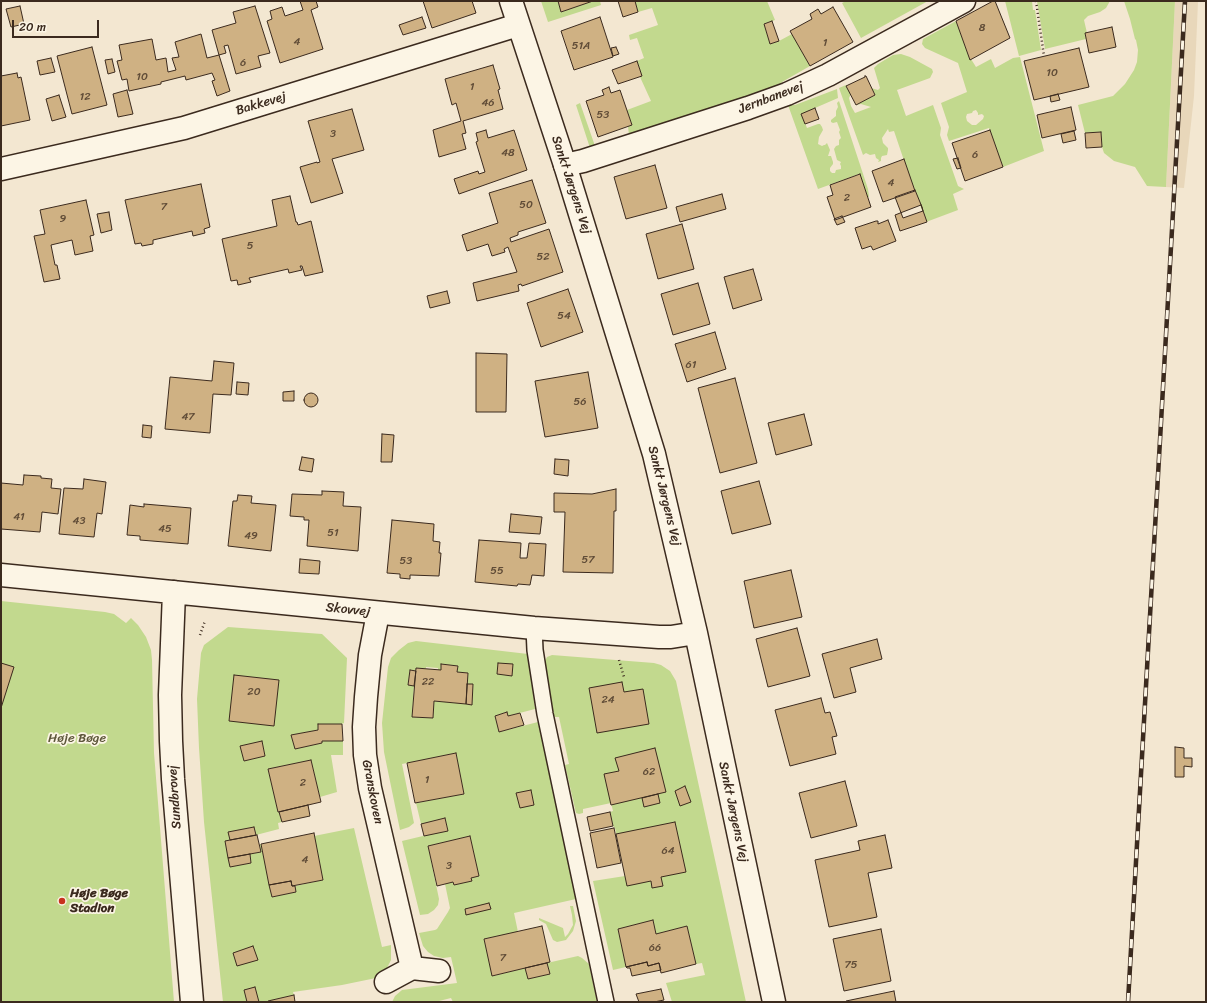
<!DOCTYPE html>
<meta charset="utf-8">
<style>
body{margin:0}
#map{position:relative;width:1207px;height:1003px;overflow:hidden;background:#f3e7d1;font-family:Sriracha,sans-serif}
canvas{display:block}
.frame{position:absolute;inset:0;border:2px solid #3b2a1e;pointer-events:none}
.scale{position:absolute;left:12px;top:20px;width:87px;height:18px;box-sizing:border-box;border:2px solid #3b2a1e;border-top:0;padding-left:5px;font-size:12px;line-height:14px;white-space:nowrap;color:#3b2a1e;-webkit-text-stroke:3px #fcf5e5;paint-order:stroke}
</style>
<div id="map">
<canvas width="1207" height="1003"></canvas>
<div class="frame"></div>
<div class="scale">20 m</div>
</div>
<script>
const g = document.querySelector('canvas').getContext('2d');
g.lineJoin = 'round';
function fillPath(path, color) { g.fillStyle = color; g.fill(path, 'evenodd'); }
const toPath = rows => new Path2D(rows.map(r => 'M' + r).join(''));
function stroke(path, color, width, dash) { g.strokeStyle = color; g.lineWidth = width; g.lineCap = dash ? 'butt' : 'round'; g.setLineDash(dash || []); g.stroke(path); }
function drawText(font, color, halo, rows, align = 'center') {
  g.font = font + ' Sriracha,sans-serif'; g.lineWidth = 3.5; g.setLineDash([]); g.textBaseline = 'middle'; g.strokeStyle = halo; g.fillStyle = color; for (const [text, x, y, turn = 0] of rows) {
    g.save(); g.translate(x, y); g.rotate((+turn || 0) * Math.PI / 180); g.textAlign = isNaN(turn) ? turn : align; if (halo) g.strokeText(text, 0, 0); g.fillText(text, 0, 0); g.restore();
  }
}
fillPath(toPath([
 [1175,1,1198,1,1194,96,1184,188,1166,187]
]), '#e8d7ba');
fillPath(toPath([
 [541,1,558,1,561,12,593,1,600,1,601,5,548,22],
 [634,1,767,1,775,20,764,24,770,44,779,41,792,34,810,66,782,82,781,84,759,94,629,136,628,126,632,125,627,110,651,101,640,77,642,76,637,61,644,58,637,38,630,40,629,35,658,25,652,8,638,12],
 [846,1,928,1,861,38,842,3],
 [1005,1,1032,1,1033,10,1035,10,1041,50,1019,56],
 [1037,1,1110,1,1106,8,1100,12,1088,16,1084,20,1087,33,1085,34,1086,39,1045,49],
 [1124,1,1175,1,1166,187,1147,186,1135,167,1114,161,1104,153,1102,147,1101,132,1085,133,1078,105,1113,96,1125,84,1134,70,1137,62,1138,50,1136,40,1135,39,1130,19],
 [956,21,970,59,971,59,976,67,991,59,995,68,1013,58,1020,57,1044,151,1003,167,989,128,949,141,947,135,949,127,941,103,967,92,958,63,925,48,922,44,923,39],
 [976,110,978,113,978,115,982,114,984,116,983,119,976,125,972,125,967,121,966,117,967,114,972,113,973,111],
 [901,54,910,57,932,69,933,72,930,78,897,90,906,116,933,105,941,128,940,135,958,186,964,189,953,194,958,210,926,222,915,191,914,190,894,131,889,132,888,129,882,138,883,143,888,148,888,150,887,155,882,156,881,158,881,161,878,162,879,160,876,158,875,154,870,155,866,153,863,155,839,88,846,85,851,94,849,98,851,106,855,113,871,107,861,104,856,105,875,95,871,88,878,90,880,88,874,68,878,64,893,55],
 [837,89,838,98,815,108,805,123,807,128,818,124,820,124,822,127,823,130,819,137,818,144,822,146,824,145,825,145,827,143,830,150,828,156,831,156,833,162,833,164,830,168,830,171,832,173,835,173,836,170,841,169,841,166,840,164,841,162,837,160,834,149,836,146,839,145,839,140,841,138,839,132,840,130,837,122,833,123,831,122,831,120,836,116,836,111,838,107,837,103,839,101,868,189,869,197,867,197,859,174,818,189,788,105,795,105],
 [580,103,595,146,590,148,576,105],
 [1,601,105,612,114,614,126,623,131,618,138,625,146,637,151,650,152,660,154,753,174,1002,1,1002],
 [228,627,322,634,347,658,344,723,342,724,318,724,318,730,291,735,295,749,322,743,322,741,343,741,343,755,331,755,337,792,320,797,311,760,268,769,278,812,279,812,282,822,278,823,279,829,256,835,254,827,229,832,230,840,226,842,230,867,251,863,250,854,261,852,259,845,261,844,272,897,296,892,295,886,323,880,314,836,354,828,382,947,391,945,391,960,387,968,376,978,342,985,293,992,294,995,269,1001,269,1002,223,1002,204,822,199,748,197,699,201,653,204,645],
 [262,742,265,756,244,761,241,746],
 [416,641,528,654,535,709,508,716,507,712,495,716,499,732,538,722,576,899,514,913,518,932,484,939,493,976,525,968,528,979,550,974,547,963,578,956,582,958,589,964,597,1002,453,1002,451,998,435,1002,392,1002,395,996,402,990,457,983,451,957,443,958,434,956,428,952,423,946,419,933,435,930,437,929,448,912,450,908,445,884,453,882,454,885,471,881,471,878,479,876,470,836,428,846,439,899,438,905,434,910,428,914,420,915,402,841,448,830,445,818,421,824,416,803,464,794,456,753,402,764,414,823,409,827,400,830,384,752,382,723,388,667,391,658,399,650,408,643],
 [441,664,458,666,457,672,468,673,467,684,473,684,472,704,434,701,433,718,412,717,414,686,408,685,410,670,416,671,416,668,426,669,426,667,438,668,438,670,441,670],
 [552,655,654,663,661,665,670,671,676,681,746,1002,672,1002,666,983,705,975,702,963,696,964,687,926,656,934,653,920,618,929,626,967,613,970,593,881,625,876,615,828,613,826,610,812,613,811,611,803,583,809,583,813,579,814,576,813,565,765,569,764,559,717,555,717,554,716,545,661,547,657],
 [570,906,573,906,576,921,573,931,566,940,557,942,553,940,546,924,539,920,539,918,563,928,565,937,568,934,573,925,572,915]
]), '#c2d98e');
const building = toPath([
 [300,1,316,1,318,7,311,10,323,49,280,63,267,21,272,19,270,11,282,7,285,16,303,10,300,1],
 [423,1,472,1,476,13,432,28,423,1],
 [558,1,593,1,561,12,558,1],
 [618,1,635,1,638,12,623,17,618,1],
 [993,1,995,1,1010,38,970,60,956,21,993,1],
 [20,6,24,24,11,27,6,9,20,6],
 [255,6,270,53,258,56,261,67,236,74,228,45,224,46,226,53,219,55,230,91,217,96,212,81,215,80,212,73,186,80,185,76,161,82,161,84,129,91,127,79,122,80,117,61,122,60,119,45,152,39,156,60,166,58,168,72,176,70,172,58,179,57,175,42,201,34,207,58,219,55,212,30,236,23,233,12,255,6],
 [833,7,853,42,810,66,790,31,812,19,810,14,818,9,821,14,833,7],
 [422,17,426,28,403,35,399,25,422,17],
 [600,17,613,57,574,70,561,31,600,17],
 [772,21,779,41,770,44,764,24,772,21],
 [1112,27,1116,47,1089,53,1085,33,1112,27],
 [92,47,107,105,72,114,57,56,92,47],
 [616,47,619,54,613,56,611,48,616,47],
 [1079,48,1089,87,1034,100,1024,61,1079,48],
 [51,58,55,72,40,75,37,61,51,58],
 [112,59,115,72,108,74,105,60,112,59],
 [637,61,642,76,618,84,612,70,637,61],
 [493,65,500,89,498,90,503,109,463,121,466,133,462,134,466,149,439,157,433,130,461,121,456,103,452,105,445,79,493,65],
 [17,73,18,78,21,77,30,120,1,126,1,76,17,73],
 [865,76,866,76,875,95,856,105,846,86,865,77,865,76],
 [609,87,611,93,620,90,632,125,598,137,586,101,604,95,602,90,609,87],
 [127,90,133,114,118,117,113,94,127,90],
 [1058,94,1060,100,1051,102,1050,96,1058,94],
 [59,95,66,117,52,121,46,99,59,95],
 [1071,107,1076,130,1042,138,1037,115,1071,107],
 [815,108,819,119,805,124,801,114,815,108],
 [352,109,364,150,332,159,343,193,311,203,300,167,317,162,317,163,320,162,308,121,352,109],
 [486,130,488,138,514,130,527,170,459,194,454,179,478,171,479,174,485,172,476,142,478,141,476,133,486,130],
 [990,130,1003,167,965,181,952,143,990,130],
 [1074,131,1076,140,1063,143,1061,134,1074,131],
 [1101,132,1102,147,1086,148,1085,133,1101,132],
 [958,158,961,168,957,169,953,159,958,158],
 [904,159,915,191,883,202,872,171,904,159],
 [655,165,667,208,626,219,614,177,655,165],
 [860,174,871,207,835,220,827,197,833,195,830,185,860,174],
 [532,180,546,223,518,232,518,235,510,238,511,242,549,229,563,272,522,286,521,284,518,285,519,291,477,301,473,283,517,272,508,247,504,249,505,252,492,256,488,244,467,251,462,235,498,223,489,193,532,180],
 [201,184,210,227,204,229,205,233,193,236,192,231,153,240,153,244,142,246,141,243,135,244,125,200,201,184],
 [915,190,922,207,923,211,903,218,895,197,915,190],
 [722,194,726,209,680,222,676,207,722,194],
 [290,196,296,222,297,222,298,225,311,221,323,272,305,276,302,266,300,266,302,270,289,273,288,269,249,278,251,282,238,285,237,280,231,281,222,239,277,226,272,200,290,196],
 [86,200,94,235,90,236,93,251,75,255,72,240,51,245,55,265,57,265,60,279,44,282,34,236,45,234,40,210,86,200],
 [921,205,927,222,900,231,895,215,921,205],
 [109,212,112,230,101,233,97,214,109,212],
 [842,216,845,222,837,225,834,219,842,216],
 [888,220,896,241,873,250,871,246,862,249,855,228,876,221,878,221,878,224,888,220],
 [682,224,694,269,658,279,646,234,682,224],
 [753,269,762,300,733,309,724,277,753,269],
 [698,283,710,324,673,335,661,294,698,283],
 [568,289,583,332,541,347,527,303,568,289],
 [447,291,450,303,430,308,427,296,447,291],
 [715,332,726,369,687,382,675,344,715,332],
 [476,353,507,354,506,412,476,412,476,353],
 [214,361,234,363,231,395,213,394,210,433,165,429,170,377,212,381,214,361],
 [588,372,598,428,545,437,535,381,588,372],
 [735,378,757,463,720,473,698,388,735,378],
 [237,382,249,383,248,395,236,394,237,382],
 [294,391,294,401,283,401,283,392,294,391],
 '304 400a7 7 0 1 1 14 0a7 7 0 1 1-14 0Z',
 [804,414,812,445,776,455,768,423,804,414],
 [143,425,152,426,151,438,142,437,143,425],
 [382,434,394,435,392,462,381,462,382,434],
 [302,457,314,459,312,472,299,470,302,457],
 [555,459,569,460,568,476,554,474,555,459],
 [24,475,41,476,41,478,52,479,51,488,61,489,58,514,42,512,40,532,1,529,1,483,23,485,24,475],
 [84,479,106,482,102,514,97,513,94,537,59,534,64,488,83,489,84,479],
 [759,481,771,524,732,534,721,491,759,481],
 [616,489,616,511,614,511,613,573,563,572,565,512,554,512,554,493,592,494,616,489],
 [322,491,344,492,343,506,361,507,358,551,307,546,309,520,304,520,304,517,290,516,292,494,322,495,322,491],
 [238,495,252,496,251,503,276,505,271,551,228,546,233,501,237,501,238,495],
 [144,504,191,508,188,544,140,540,140,536,127,535,130,505,144,507,144,504],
 [511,514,542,517,540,534,509,532,511,514],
 [392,520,434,524,433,541,440,542,439,553,441,553,439,576,410,575,410,579,400,578,400,574,387,573,392,520],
 [479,540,521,543,520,558,527,558,529,543,546,544,544,576,532,575,530,585,518,584,517,586,475,582,479,540],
 [300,559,320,561,319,574,299,573,300,559],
 [791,570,802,617,754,628,744,581,791,570],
 [797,628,810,676,768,687,756,639,797,628],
 [877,639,882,659,850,668,856,692,834,698,822,654,877,639],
 [1,663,14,667,1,708,1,663],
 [498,663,513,664,512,676,497,674,498,663],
 [441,664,458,666,457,672,468,673,466,704,434,701,433,718,412,717,416,668,441,670,441,664],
 [410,670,416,671,414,686,408,685,410,670],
 [234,675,279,680,274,726,229,721,234,675],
 [622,682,624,692,643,689,649,724,597,733,589,688,622,682],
 [467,684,473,684,472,705,466,704,467,684],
 [821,698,825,713,830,712,837,736,832,737,836,754,790,766,775,710,821,698],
 [507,712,508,716,520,713,524,725,499,732,495,716,507,712],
 [318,724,342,724,343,741,322,741,322,743,295,749,291,735,318,730,318,724],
 [262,741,265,756,244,761,240,746,262,741],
 [1175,747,1184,748,1184,758,1192,758,1192,767,1184,766,1184,777,1175,777,1175,747],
 [655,748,666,792,611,805,604,774,619,771,615,758,655,748],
 [456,753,464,794,415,803,407,763,456,753],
 [311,760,321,802,278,812,268,769,311,760],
 [845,781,857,826,811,838,799,793,845,781],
 [685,786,691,802,680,806,675,791,685,786],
 [531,790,534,805,520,808,516,793,531,790],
 [658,794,660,803,644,807,642,798,658,794],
 [308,805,310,816,282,822,279,812,308,805],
 [610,812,613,826,590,831,587,817,610,812],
 [445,818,448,831,424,836,421,824,445,818],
 [675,822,686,872,661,877,663,886,652,888,651,881,627,886,616,834,675,822],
 [254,827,256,835,230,840,228,832,254,827],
 [614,828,621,863,597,868,590,833,614,828],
 [314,833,323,880,292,886,291,881,269,885,261,844,314,833],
 [257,835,261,852,228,858,225,841,257,835],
 [885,835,892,868,868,873,877,917,829,927,815,860,860,850,858,841,885,835],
 [470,836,479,876,471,878,472,881,454,885,453,882,437,886,428,846,470,836],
 [250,854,251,863,230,867,228,858,250,854],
 [291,881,292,886,295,886,296,892,272,897,269,885,291,881],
 [489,903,491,909,466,915,465,909,489,903],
 [653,920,656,934,687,926,696,964,661,973,659,963,648,966,647,962,626,967,618,929,653,920],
 [542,926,550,962,492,976,484,939,542,926],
 [881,929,891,981,844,991,833,939,881,929],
 [253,946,258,960,237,966,233,953,253,946],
 [647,962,648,966,659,963,661,970,632,976,630,968,627,968,626,967,647,962],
 [547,963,550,974,528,979,525,968,547,963],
 [255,987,259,1002,247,1002,244,990,255,987],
 [661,989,664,1000,654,1002,639,1002,636,994,661,989],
 [894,991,896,1002,846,1002,846,1001,894,991],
 [294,995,295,1002,269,1002,268,1001,294,995]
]);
fillPath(building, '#cfb183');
stroke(building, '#3b2a1e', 1);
const lane = toPath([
 [534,628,535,650,545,714,606,1002]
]);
const street = toPath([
 [565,165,583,161,748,108,787,94,828,75,964,1],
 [1,169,184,128,518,25],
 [378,613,370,655,366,697,364,727,365,755,370,788,412,968,386,982],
 [412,968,439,971]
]);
const secondary = toPath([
 [511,1,565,165,654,454,696,633,774,1002],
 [1,575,534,628,659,637,671,637,696,633],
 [174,592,170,695,171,741,173,779,192,1002]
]);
stroke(lane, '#3b2a1e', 18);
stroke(street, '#3b2a1e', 25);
stroke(secondary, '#3b2a1e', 25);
stroke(toPath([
 [1036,1,1044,56],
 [200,635,205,621],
 [619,660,624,677]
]), '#3b2a1e', 2.5, [1, 3]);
stroke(lane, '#fcf5e5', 15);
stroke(street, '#fcf5e5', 22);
stroke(secondary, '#fcf5e5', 22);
const rail = toPath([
 [1128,1002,1185,1]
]);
stroke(rail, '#3b2a1e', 4.5);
stroke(rail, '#fcf5e5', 3, [9]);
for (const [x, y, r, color] of [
 [62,901,4,"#c8321e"]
]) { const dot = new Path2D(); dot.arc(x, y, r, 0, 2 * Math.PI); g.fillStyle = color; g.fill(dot); stroke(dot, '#fcf5e5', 1.5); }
drawText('11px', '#604c37', null, [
 ["8",982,28],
 ["4",297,42],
 ["1",825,43],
 ["51A",581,46],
 ["6",243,63],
 ["10",1052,73],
 ["10",142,77],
 ["1",472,87],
 ["12",85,97],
 ["46",488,103],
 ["53",603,115],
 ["3",333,134],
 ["48",508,153],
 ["6",975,155],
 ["4",891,183],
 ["2",847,198],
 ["50",526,205],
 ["7",164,207],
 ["9",63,219],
 ["5",250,246],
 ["52",543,257],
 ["54",564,316],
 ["61",691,365],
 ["56",580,402],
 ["47",188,417],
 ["41",19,517],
 ["43",79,521],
 ["45",165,529],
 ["51",333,533],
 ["49",251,536],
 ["57",588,560],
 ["53",406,561],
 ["55",497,571],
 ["22",428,682],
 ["20",254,692],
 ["24",608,700],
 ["62",649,772],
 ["1",427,780],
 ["2",303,783],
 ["64",668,851],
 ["4",305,860],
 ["3",449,866],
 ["66",655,948],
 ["7",503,958],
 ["75",851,965]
]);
drawText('13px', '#3b2a1e', '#fcf5e5', [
 ["Jernbanevej",771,98,-21],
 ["Bakkevej",261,104,-17],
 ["Sankt Jørgens Vej",571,185,72],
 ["Sankt Jørgens Vej",664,496,76],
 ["Skovvej",348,610,6],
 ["Granskoven",372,792,79],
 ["Sundbrovej",175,797,-94],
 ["Sankt Jørgens Vej",733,812,78]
]);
drawText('13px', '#5d563a', '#fcf5e5', [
 ["Høje Bøge",77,739]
]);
drawText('bold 13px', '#3b2a1e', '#fcf5e5', [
 ["Høje Bøge",70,894],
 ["Stadion",70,909]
], 'left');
</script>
